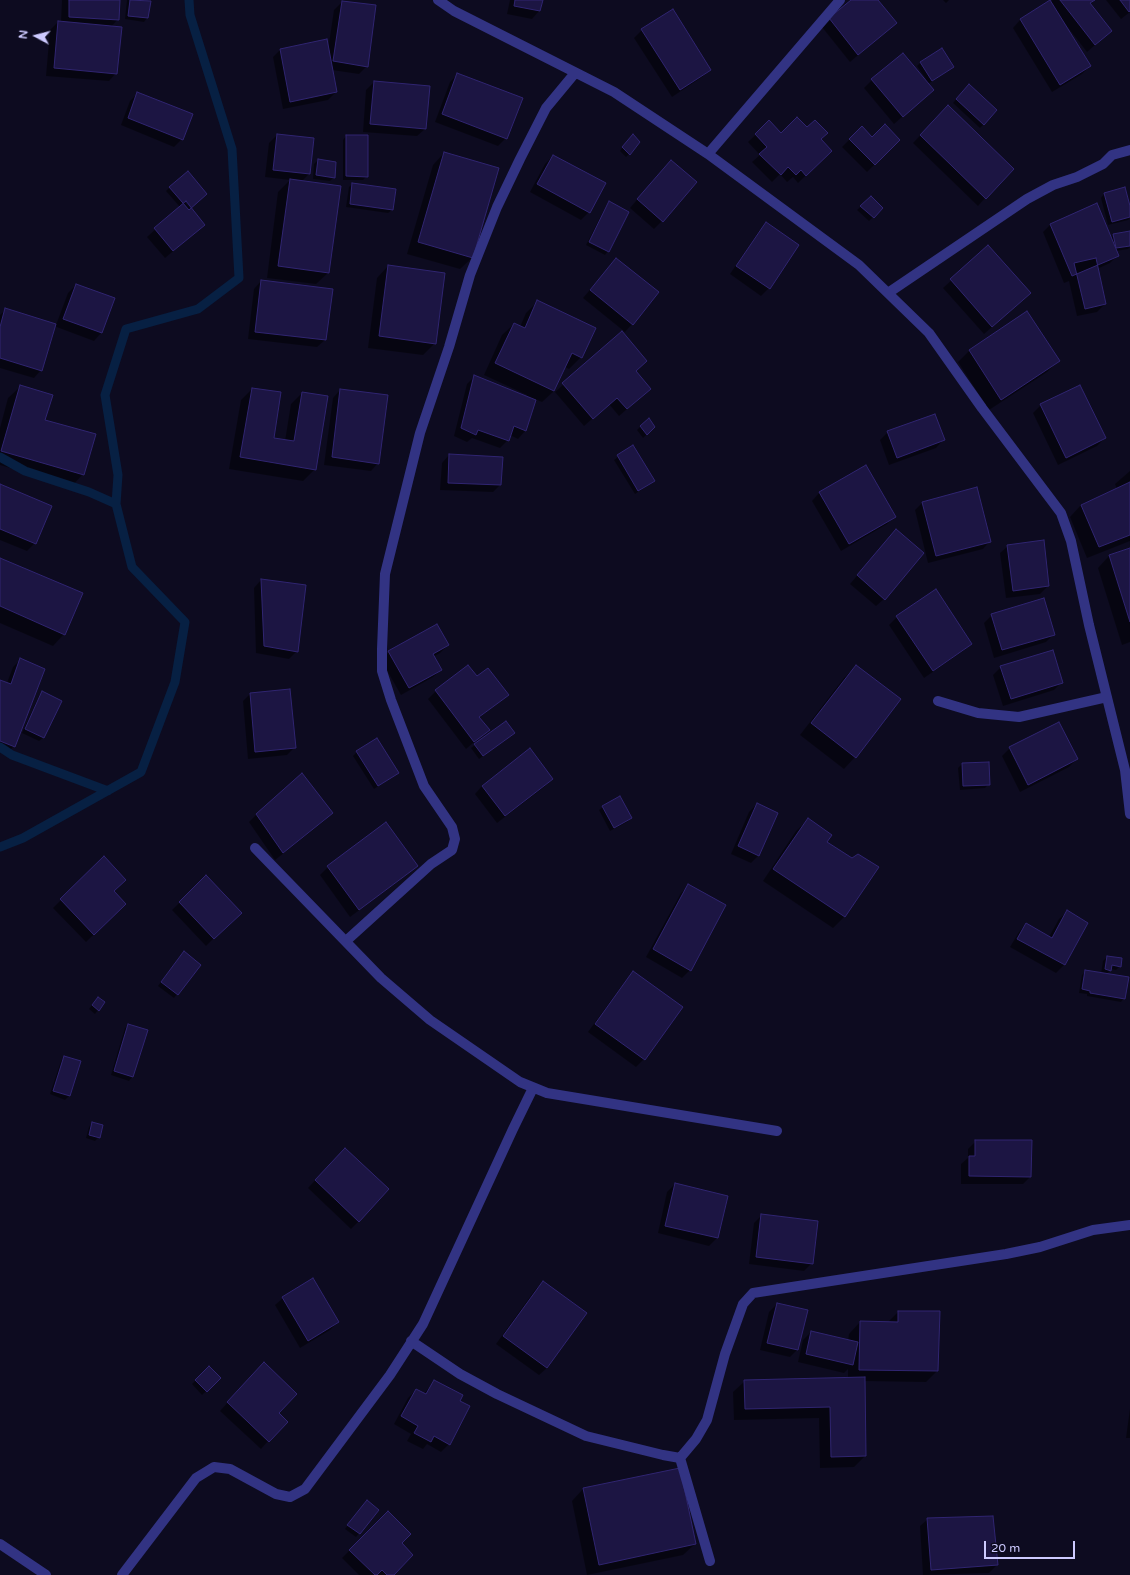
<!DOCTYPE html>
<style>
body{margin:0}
#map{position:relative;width:1130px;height:1575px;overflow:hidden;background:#0d0b20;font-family:"Varela Round",sans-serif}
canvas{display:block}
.north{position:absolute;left:16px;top:16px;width:40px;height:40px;-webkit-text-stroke:3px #0d0b20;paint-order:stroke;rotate:277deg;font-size:11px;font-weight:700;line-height:16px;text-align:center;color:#cdcaff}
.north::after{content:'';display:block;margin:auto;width:14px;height:18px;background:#cdcaff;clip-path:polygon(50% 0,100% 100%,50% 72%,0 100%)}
.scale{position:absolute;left:984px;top:1541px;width:91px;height:18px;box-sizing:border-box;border:2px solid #cdcaff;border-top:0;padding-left:5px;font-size:12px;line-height:14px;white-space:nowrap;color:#cdcaff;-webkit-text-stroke:3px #0d0b20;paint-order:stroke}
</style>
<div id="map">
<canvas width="1130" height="1575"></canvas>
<div class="north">N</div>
<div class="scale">20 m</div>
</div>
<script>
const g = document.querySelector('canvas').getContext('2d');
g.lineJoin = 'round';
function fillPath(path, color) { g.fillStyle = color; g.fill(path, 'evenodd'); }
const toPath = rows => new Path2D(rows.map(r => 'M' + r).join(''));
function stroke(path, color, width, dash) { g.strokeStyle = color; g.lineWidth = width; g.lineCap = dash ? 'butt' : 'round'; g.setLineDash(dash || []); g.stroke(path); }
fillPath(toPath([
 [62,0,119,0,118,19,111,27,116,73,109,81,46,76,50,30,58,22,61,22],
 [127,0,146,0,146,1,149,2,147,18,144,22,125,19],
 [510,0,542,0,539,11,532,19,507,14],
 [853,0,877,0,896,23,850,62,822,27],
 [943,0,949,0,946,3],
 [1053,0,1095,0,1090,4,1111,31,1087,52,1066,25,1064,26,1090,66,1082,74,1052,92,1013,28,1020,20],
 [1106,0,1130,0,1130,12,1121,19],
 [342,2,367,66,359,74,332,70,336,92,328,100,283,109,273,57,280,50,328,50,334,10],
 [642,30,710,70,702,77,672,97,634,38],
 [921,62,953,67,928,84,933,90,894,124,864,88,872,80,925,80,926,79,917,66],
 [458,74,506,138,498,146,435,122,450,82],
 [374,82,425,129,417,136,363,132,366,90],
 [965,89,984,124,980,128,953,103],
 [138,93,182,139,174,147,121,125,130,101],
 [941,114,985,198,978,206,913,143],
 [769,122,781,134,820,139,831,151,798,183,793,177,787,182,780,174,772,182,752,162,760,155,748,142],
 [862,127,872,138,899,140,867,172,842,147],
 [277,135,309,174,301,182,328,273,316,284,267,278,278,192,290,180,265,177,269,143],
 [346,136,367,176,363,180,343,180,343,140],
 [629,139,629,154,626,157,620,151],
 [444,153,472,258,460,269,407,254,433,165],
 [553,156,589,212,581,220,530,192,545,164],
 [318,160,334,177,330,181,313,179,314,164],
 [663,169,662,221,654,229,630,208],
 [352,184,392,210,388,213,346,207,349,187],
 [170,187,190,208,196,232,165,258,147,237,180,207,166,191],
 [1124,188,1130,210,1130,218,1128,220,1108,225,1101,198,1104,194],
 [871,197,882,208,869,221,857,210],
 [609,202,608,251,605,255,586,245,606,206],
 [1097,205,1111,238,1114,235,1130,234,1130,247,1128,249,1116,251,1118,255,1110,263,1097,269,1105,304,1097,312,1077,316,1069,281,1064,283,1043,232,1050,225],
 [766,224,769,288,761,296,730,274,759,231],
 [988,247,1022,301,984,334,943,288],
 [616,259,632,324,625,332,583,298],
 [388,266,435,343,423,355,368,348,377,278],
 [261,281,325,340,317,347,248,339,254,289],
 [76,285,114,299,101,333,94,341,54,326,41,370,34,378,0,368,0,315,6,309,56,325,68,293],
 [538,301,581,357,569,369,565,367,554,391,542,402,535,399,525,431,518,439,510,435,508,440,500,448,472,438,467,442,454,436,467,384,475,376,526,397,527,395,484,375,502,335,514,324,520,327,526,313],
 [1027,313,1058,361,1047,372,989,410,958,362,969,351],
 [622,333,642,396,619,416,609,404,584,426,555,392],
 [20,387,83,474,72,486,0,465,0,428,8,398],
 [252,389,273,439,285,441,291,404,302,393,315,469,303,481,229,469,241,400],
 [340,390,378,463,371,471,324,465,333,398],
 [1041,405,1105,438,1097,446,1058,465,1033,413],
 [641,426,654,427,643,438,637,430],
 [888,432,943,440,936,448,889,465,880,440],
 [633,446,654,481,635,494,614,460],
 [449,455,500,485,493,492,440,490,442,463],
 [865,466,894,517,887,524,841,551,812,501,819,493],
 [1130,471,1130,541,1087,558,1070,517,1081,505,1117,489,1115,484],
 [0,485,35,543,27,551,0,540],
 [922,503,990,541,983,549,928,563,915,510],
 [888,539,884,599,876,606,850,584],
 [1008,546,1048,586,1040,594,1006,598,1000,553],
 [1130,549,1130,642,1122,645,1098,568,1109,556],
 [0,559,64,634,53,646,0,623],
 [261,580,297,651,289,659,256,653,254,588],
 [992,615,1054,634,1046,642,994,658,984,623],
 [897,617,971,644,963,651,924,678,889,625],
 [448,645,440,653,433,657,441,670,433,677,401,695,381,660,389,652],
 [20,660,14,746,6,754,0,752,0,681,7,683,13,667],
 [856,666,899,699,855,757,844,769,800,735,844,678],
 [1001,667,1062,682,1054,690,1003,706,993,675],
 [477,677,507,695,479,718,488,730,466,749,428,699,436,691],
 [42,692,60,701,43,738,39,741,22,733,39,696],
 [250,694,295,747,287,755,248,759,243,701],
 [514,733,479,759,471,748,475,745],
 [1010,748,1077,759,1069,767,1020,792,1002,756],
 [357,752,397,773,374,789,353,756],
 [962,764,989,784,985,788,960,790,958,768],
 [552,779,544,787,497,823,475,794,482,786],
 [757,804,759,855,751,863,731,854,749,812],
 [603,807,631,818,627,822,610,831,599,810],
 [332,813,324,821,275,860,249,822,257,814],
 [808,820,826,842,852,860,877,867,844,917,833,928,763,881,796,831],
 [385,824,416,866,409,873,350,917,320,875,328,867],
 [104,857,113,892,125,904,86,942,53,908],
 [206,877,240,912,206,946,172,910],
 [689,886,690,970,682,978,646,957,681,893],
 [1067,912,1087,923,1064,965,1056,973,1010,947,1019,932,1026,924,1049,937,1059,919],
 [180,956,177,994,174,998,158,986],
 [1107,957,1120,966,1116,970,1111,969,1106,975,1124,998,1121,1002,1087,996,1087,994,1079,993,1082,975,1086,971,1101,974,1103,961],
 [633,972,644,1059,636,1067,588,1032,626,980],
 [98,998,98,1010,95,1014,89,1009],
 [129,1025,147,1030,132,1077,129,1081,111,1075,125,1028],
 [64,1057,80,1062,69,1096,65,1100,50,1094,61,1061],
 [92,1123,99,1137,95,1141,86,1138,89,1127],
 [976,1141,1030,1177,1023,1184,961,1184,961,1164,968,1158,968,1149],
 [337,1157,359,1221,351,1229,308,1188],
 [675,1184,727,1196,717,1238,709,1246,658,1233,667,1192],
 [762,1215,812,1263,804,1271,749,1264,754,1223],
 [543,1282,547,1368,539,1375,496,1344,535,1290],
 [283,1298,338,1322,330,1330,300,1348,275,1305],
 [777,1304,798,1349,790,1357,760,1350,769,1312],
 [898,1312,937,1371,926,1382,864,1381,865,1456,854,1467,820,1468,819,1418,734,1420,733,1392,745,1381,848,1378,848,1369,844,1373,798,1362,803,1340,811,1332,848,1341,849,1334,860,1322,887,1323],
 [209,1367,220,1378,202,1395,192,1384],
 [256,1371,278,1413,268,1441,261,1449,220,1411],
 [434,1381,449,1444,441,1452,427,1444,423,1449,407,1441,411,1434,394,1424,408,1398,416,1390,424,1394],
 [1130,1409,1130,1438,1126,1438],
 [583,1489,695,1544,683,1555,587,1575,572,1501],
 [364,1505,378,1510,356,1537,345,1529],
 [388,1512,400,1543,392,1575,359,1575,342,1558],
 [928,1519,997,1565,989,1573,923,1575,920,1526]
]), '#0007');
stroke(toPath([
 [0,457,25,471,89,492,116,504],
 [0,747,12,755,108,791],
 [0,847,23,838,141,772,175,682,185,622,132,567,116,504,118,475,105,395,126,329,198,309,239,278,232,149,190,15,189,0]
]), '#072043', 9);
const building = toPath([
 [69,0,120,0,119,20,69,17,69,0],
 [130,0,151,1,148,18,128,16,130,0],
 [515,0,543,0,540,11,514,6,515,0],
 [851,0,878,0,897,23,858,55,829,18,851,0],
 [1050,0,1091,66,1060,85,1020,19,1050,0],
 [1060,0,1095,0,1090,3,1112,31,1095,45,1060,0],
 [1120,0,1130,0,1130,11,1129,12,1120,0],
 [342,1,376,5,368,67,333,61,342,1],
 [673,9,711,70,680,90,641,29,673,9],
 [58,21,122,27,117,74,54,68,58,21],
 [327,39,337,92,290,102,280,49,327,39],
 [942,48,954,67,932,81,920,62,942,48],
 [903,53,934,90,903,117,871,79,903,53],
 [457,73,523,98,507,139,442,114,457,73],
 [374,81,430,86,426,129,370,124,374,81],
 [969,84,997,110,984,125,956,99,969,84],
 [137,92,193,114,183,140,128,118,137,92],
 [948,105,1014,169,986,199,920,135,948,105],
 [797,117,807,127,815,120,828,133,821,139,832,151,806,176,801,170,796,175,788,167,781,175,759,154,767,147,755,134,769,120,781,133,797,117],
 [885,124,900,140,875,165,849,139,862,126,872,137,885,124],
 [277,134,314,138,310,174,273,170,277,134],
 [633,134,640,142,630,155,622,147,633,134],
 [346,135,368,135,368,177,346,176,346,135],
 [444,152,499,168,473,258,418,242,444,152],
 [553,155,606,183,590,213,537,184,553,155],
 [318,159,336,162,335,178,316,175,318,159],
 [671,160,697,182,663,222,637,199,671,160],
 [188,171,207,194,189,210,169,187,188,171],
 [290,179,341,186,329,273,278,266,290,179],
 [352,183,396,189,393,210,350,204,352,183],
 [1125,187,1130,206,1130,217,1112,222,1104,193,1125,187],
 [871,196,883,208,874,218,860,206,871,196],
 [186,201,205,225,173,251,154,228,186,201],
 [609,201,629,212,609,252,589,242,609,201],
 [1097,203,1119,256,1072,276,1050,224,1097,203],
 [766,222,799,245,770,289,736,266,766,222],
 [1130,231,1130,246,1116,248,1113,234,1130,231],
 [988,245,1031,293,992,327,950,279,988,245],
 [616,258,659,292,633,325,590,290,616,258],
 [1096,258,1106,304,1085,309,1074,263,1096,258],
 [388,265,445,273,436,344,379,336,388,265],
 [261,280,333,289,326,340,255,332,261,280],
 [76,284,115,298,102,333,63,319,76,284],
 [537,300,596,328,582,358,572,353,554,391,495,363,514,323,525,328,537,300],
 [5,308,56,324,42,371,0,358,0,327,5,308],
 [1027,311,1060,361,1001,400,969,350,1027,311],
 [622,331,647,361,636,371,651,389,627,409,617,398,593,419,562,383,622,331],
 [474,375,536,400,526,431,514,426,509,441,478,430,476,435,461,428,474,375],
 [20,385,53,395,45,420,96,434,84,475,1,451,20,385],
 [1080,385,1106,438,1066,458,1040,404,1080,385],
 [252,388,281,392,274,438,294,441,302,392,328,396,316,470,240,457,252,388],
 [340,389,388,395,379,464,332,457,340,389],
 [935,414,945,440,897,458,887,431,935,414],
 [649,418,655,427,647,435,640,426,649,418],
 [633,445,655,481,638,491,617,455,633,445],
 [449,454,503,457,501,485,448,483,449,454],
 [866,465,896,517,849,544,819,492,866,465],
 [1130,482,1130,535,1099,547,1081,505,1130,482],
 [0,484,52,506,36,544,0,529,0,484],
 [977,487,991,542,936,556,922,502,977,487],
 [896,529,924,553,885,600,857,575,896,529],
 [1044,540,1049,586,1013,591,1007,545,1044,540],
 [1130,548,1130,622,1109,555,1130,548],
 [0,558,83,593,65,635,0,606,0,558],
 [261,579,306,585,298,652,264,646,261,579],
 [936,589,972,644,933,671,896,616,936,589],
 [1044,598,1055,635,1002,650,991,614,1044,598],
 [437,624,449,645,433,654,442,670,409,688,388,651,437,624],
 [1053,650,1063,683,1011,699,1000,666,1053,650],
 [20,658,45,669,15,747,0,741,0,680,11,684,20,658],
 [468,665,477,676,488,668,509,695,479,717,490,730,474,742,435,690,468,665],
 [856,665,901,699,856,758,811,723,856,665],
 [290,689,296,748,255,752,250,693,290,689],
 [42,691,62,701,44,738,25,729,42,691],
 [506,721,515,733,483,756,474,744,506,721],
 [1059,722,1078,759,1028,785,1009,747,1059,722],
 [377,738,399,773,378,786,356,751,377,738],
 [530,748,553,779,505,816,482,786,530,748],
 [989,762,990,785,963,786,962,763,989,762],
 [302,773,333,813,283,853,256,814,302,773],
 [620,796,632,818,614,828,602,806,620,796],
 [757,803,778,813,759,856,738,846,757,803],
 [808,818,832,835,827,842,852,858,858,854,879,867,845,917,773,869,808,818],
 [386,822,418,866,359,910,327,866,386,822],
 [104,856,126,880,114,891,126,904,94,935,60,899,104,856],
 [206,875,242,913,214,939,179,902,206,875],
 [688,884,726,905,691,971,653,949,688,884],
 [1067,910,1088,923,1065,965,1017,939,1026,923,1052,938,1067,910],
 [184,951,201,965,178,995,161,982,184,951],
 [1107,956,1122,958,1121,967,1112,965,1111,971,1105,969,1107,956],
 [1085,970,1129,977,1125,999,1090,993,1090,991,1082,989,1085,970],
 [633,971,683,1007,645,1060,595,1024,633,971],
 [98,997,105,1002,99,1011,92,1005,98,997],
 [128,1024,148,1030,133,1077,114,1071,128,1024],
 [64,1056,81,1061,70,1096,53,1091,64,1056],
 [92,1122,103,1125,100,1138,89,1135,92,1122],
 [975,1140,1032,1140,1031,1177,969,1176,969,1156,975,1156,975,1140],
 [345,1148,389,1189,359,1222,315,1180,345,1148],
 [675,1183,728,1196,718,1238,665,1226,675,1183],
 [761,1214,818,1221,813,1264,756,1257,761,1214],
 [313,1278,339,1322,308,1341,282,1297,313,1278],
 [543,1281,587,1313,547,1368,503,1336,543,1281],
 [777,1303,808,1310,798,1350,767,1343,777,1303],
 [898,1311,940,1311,938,1371,859,1370,860,1321,898,1322,898,1311],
 [811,1331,858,1342,853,1365,806,1354,811,1331],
 [264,1362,297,1394,279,1413,288,1422,269,1442,227,1402,264,1362],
 [209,1366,221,1378,207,1392,195,1380,209,1366],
 [865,1377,866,1456,831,1457,830,1407,745,1409,744,1380,865,1377],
 [434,1380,463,1395,460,1401,470,1406,450,1445,434,1436,431,1442,414,1433,418,1426,401,1416,416,1389,426,1394,434,1380],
 [680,1468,696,1544,599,1565,583,1488,680,1468],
 [367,1500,379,1510,360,1534,347,1525,367,1500],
 [388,1511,411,1534,402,1543,413,1555,394,1575,387,1575,382,1570,377,1575,375,1575,349,1550,388,1511],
 [993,1516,998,1565,931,1570,927,1518,993,1516]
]);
fillPath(building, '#1c1543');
stroke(building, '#302571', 1);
stroke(toPath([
 [438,0,454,11,614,92,708,154,859,265,929,333,982,408,1061,513,1071,541,1089,625,1125,770,1130,814],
 [708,154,840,0],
 [888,293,1027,199,1053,185,1077,177,1103,164,1112,155,1130,150],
 [938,701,978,713,1019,717,1107,697],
 [255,848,381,978,430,1020,520,1082,547,1093,777,1131],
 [346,941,431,864,452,850,455,839,452,827,424,786,391,700,382,671,382,649,385,574,420,433,449,347,470,275,497,207,520,159,546,108,575,73],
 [411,1341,460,1374,497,1394,586,1436,663,1455,680,1458,710,1561],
 [680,1458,696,1439,707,1420,725,1354,743,1304,753,1293,1006,1254,1040,1247,1093,1230,1130,1225],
 [0,1544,46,1575],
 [122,1575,196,1478,214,1467,230,1469,276,1494,290,1497,305,1489,390,1375,423,1324,513,1129,533,1088]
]), '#323383', 10);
</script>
